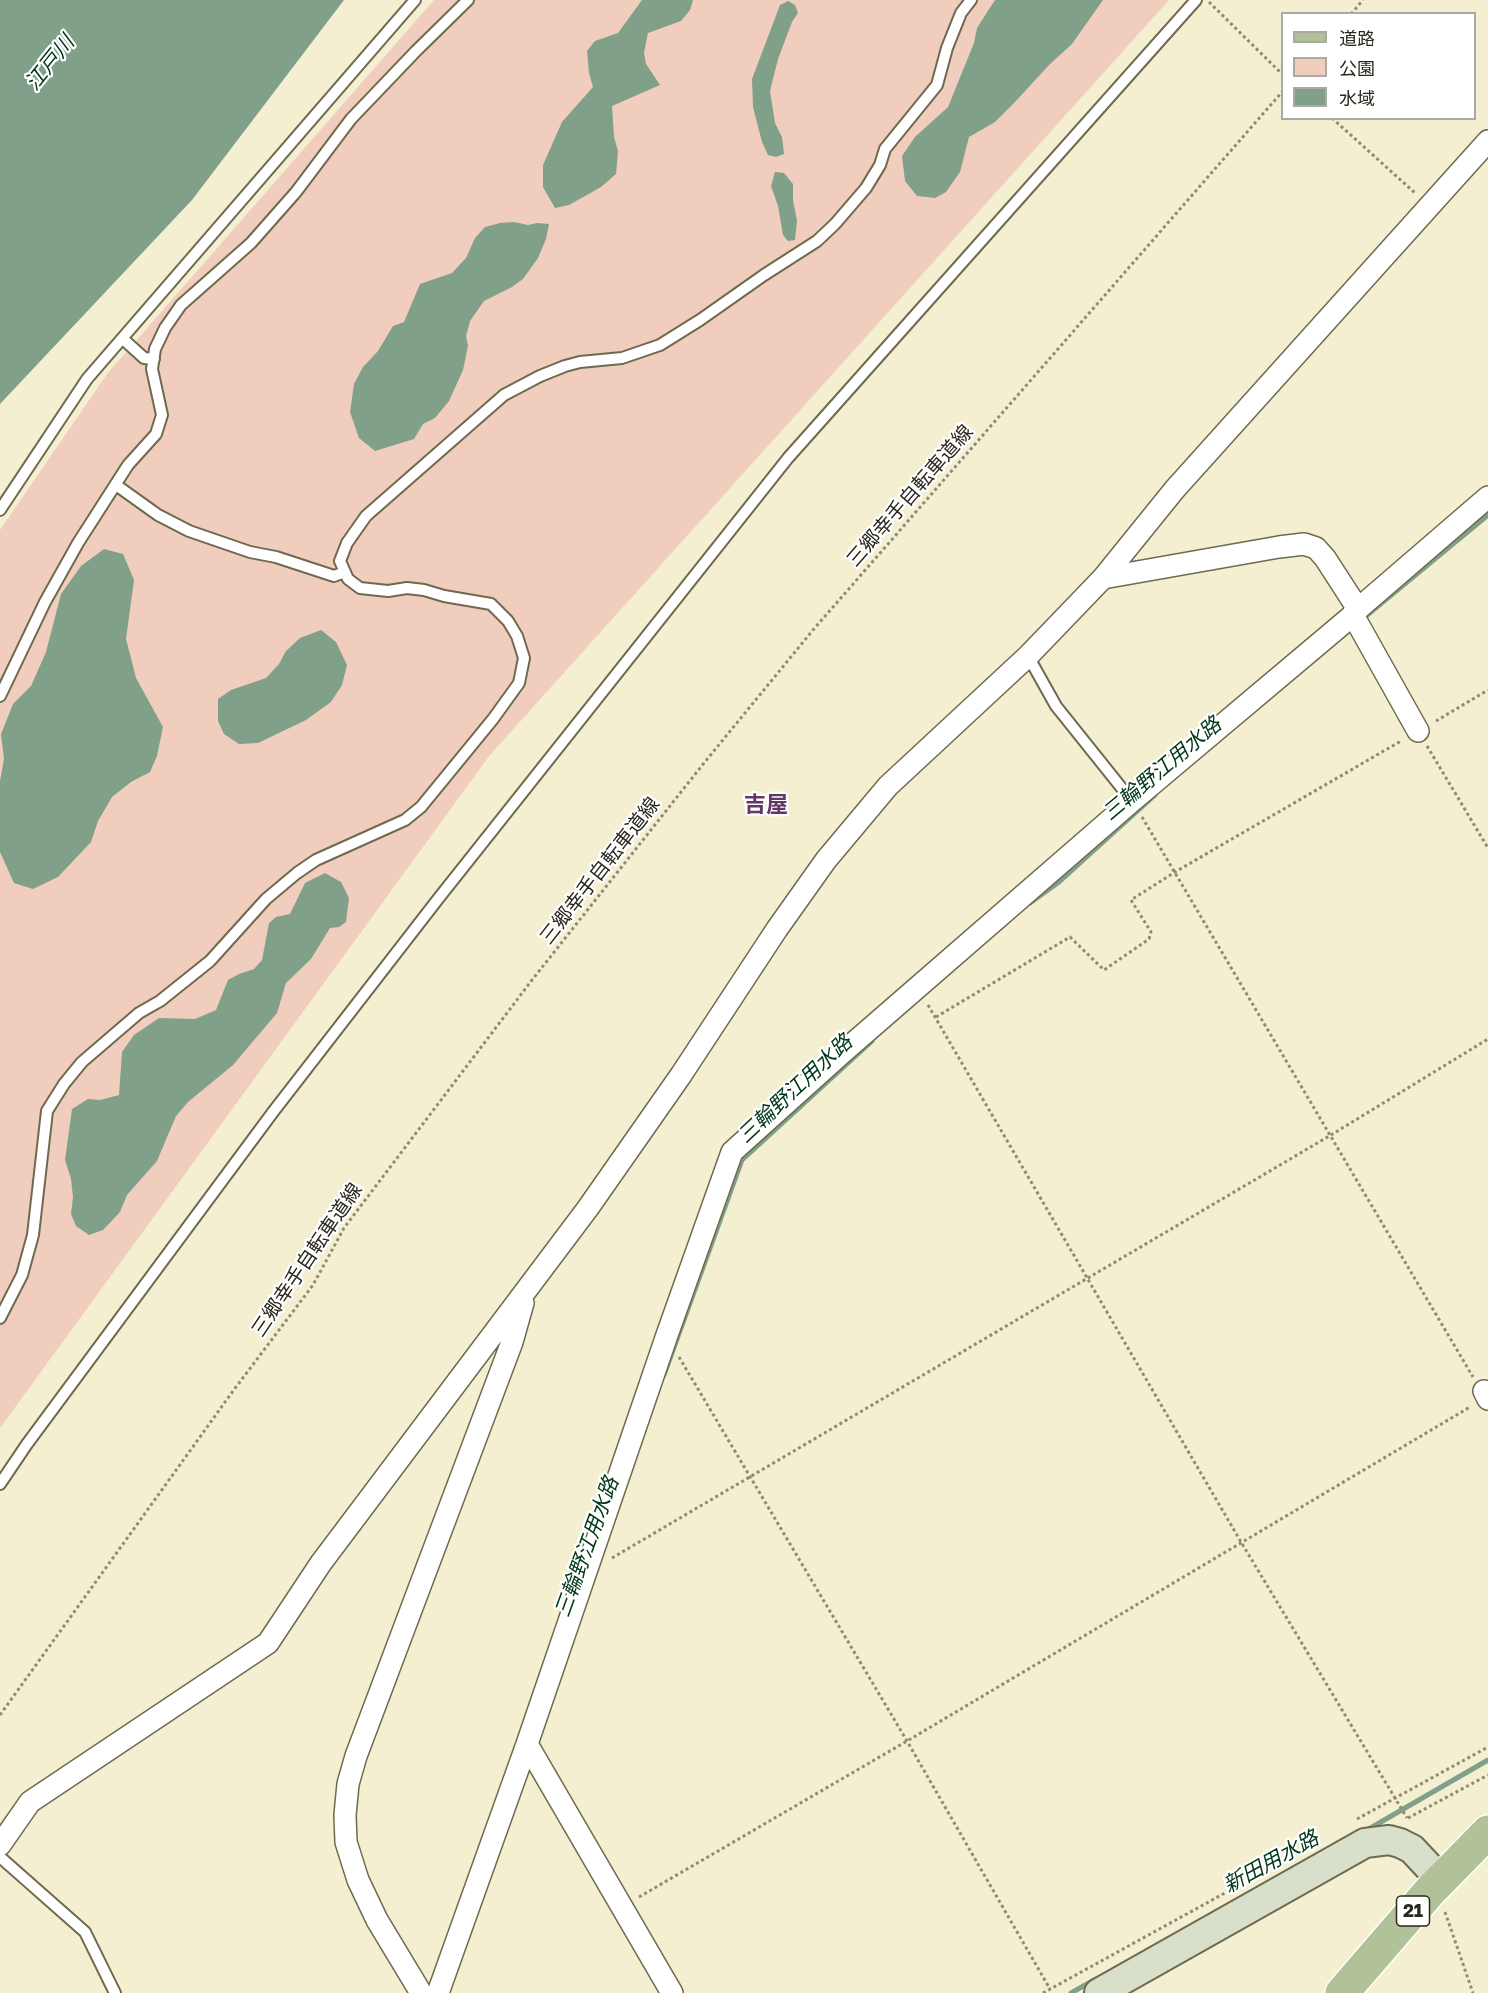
<!DOCTYPE html>
<meta charset="utf-8">
<style>
body{margin:0}
#map{position:relative;width:1488px;height:1993px;overflow:hidden;background:#f4efd0;font-family:"Golos Text","Noto Sans JP",sans-serif}
canvas{display:block}
.legend{position:absolute;left:1281px;top:12px;width:195px;height:108px;box-sizing:border-box;background:#fff;border:2px solid #aaa9a5;margin:0;padding:8px 10px;list-style:none;font-size:18px;color:#2a281d}
.legend li{display:flex;align-items:center;gap:12px;height:30px}
.legend b{width:30px;border:2px solid #aaa9a5}
</style>
<div id="map">
<canvas width="1488" height="1993"></canvas>
<ul class="legend">
<li><b style="height:8px;background:#b1c298"></b>道路</li>
<li><b style="height:16px;background:#f1cdbd"></b>公園</li>
<li><b style="height:16px;background:#81a08a"></b>水域</li>
</ul>
</div>
<script>
const g = document.querySelector('canvas').getContext('2d');
g.lineJoin = 'round';
function fillPath(path, color) { g.fillStyle = color; g.fill(path, 'evenodd'); }
const toPath = rows => new Path2D(rows.map(r => 'M' + r).join(''));
function stroke(path, color, width, dash) { g.strokeStyle = color; g.lineWidth = width; g.lineCap = dash ? 'butt' : 'round'; g.setLineDash(dash || []); g.stroke(path); }
function drawText(font, color, halo, rows, align = 'center') {
  g.font = font + ' "Golos Text","Noto Sans JP",sans-serif'; g.lineWidth = 4.5; g.setLineDash([]); g.textBaseline = 'middle'; g.strokeStyle = halo; g.fillStyle = color; for (const [text, x, y, turn = 0] of rows) {
    g.save(); g.translate(x, y); g.rotate((+turn || 0) * Math.PI / 180); g.textAlign = isNaN(turn) ? turn : align; if (halo) g.strokeText(text, 0, 0); g.fillText(text, 0, 0); g.restore();
  }
}
fillPath(toPath([
 [434,0,1169,0,490,755,0,1428,0,530,107,374]
]), '#f1cdbd');
fillPath(toPath([
 [0,0,344,0,192,200,0,404],
 [642,0,693,0,690,10,681,21,648,33,644,53,646,64,660,85,612,106,614,137,618,151,616,174,601,187,569,205,555,208,543,187,543,165,562,122,593,87,589,73,587,51,595,41,618,33],
 [995,0,1103,0,1072,44,1049,65,1015,102,995,122,969,137,960,172,946,192,935,198,917,196,905,181,902,156,915,137,948,107,974,43,977,28],
 [788,1,795,5,798,13,792,22,778,59,770,91,775,123,782,137,784,154,776,157,768,155,762,142,753,107,752,79,780,5],
 [775,172,784,173,793,184,793,200,797,221,795,240,788,241,783,235,778,206,771,186],
 [514,222,528,225,537,223,549,224,546,239,538,258,523,279,512,287,484,301,470,321,466,336,468,346,463,370,449,401,435,418,423,424,414,439,375,451,359,438,350,412,354,384,363,367,378,351,393,326,404,322,420,284,452,273,466,258,475,238,485,227,500,223],
 [104,549,123,554,134,580,126,639,136,678,163,727,157,756,150,772,131,782,112,797,98,821,91,842,58,877,33,889,14,883,0,852,0,781,4,759,1,734,13,704,31,686,46,652,61,594,81,566],
 [321,630,336,642,347,665,342,685,331,702,306,720,258,743,239,744,224,734,218,721,218,699,231,690,266,678,279,664,286,651,300,638],
 [325,873,341,882,349,898,346,922,339,927,330,928,311,959,286,983,277,1013,233,1065,188,1102,176,1116,157,1161,127,1195,120,1212,103,1230,89,1235,76,1226,71,1214,73,1197,71,1179,65,1160,72,1109,88,1099,100,1100,119,1095,122,1052,134,1035,159,1018,195,1019,216,1010,228,980,239,974,254,969,262,960,269,923,276,917,290,914,305,883]
]), '#81a08a');
stroke(toPath([
 [1366,616,1488,515],
 [1030,903,1059,882,1155,795],
 [664,1375,742,1160,872,1041],
 [1367,1830,1488,1760],
 [1071,1993,1096,1979]
]), '#81a08a', 5);
const lane = toPath([
 [123,339,144,358,154,359],
 [116,485,158,515,189,531,250,552,276,557,334,576,345,572],
 [0,510,87,379,415,0],
 [1028,656,1056,706,1132,801],
 [0,696,45,602,78,543,128,465,156,434,162,415,152,369,155,349,165,328,181,305,251,243,296,192,351,119,416,51,468,0],
 [0,1318,22,1275,33,1235,47,1111,64,1084,82,1062,139,1013,160,1001,210,961,266,899,297,873,316,860,405,820,421,807,493,719,519,683,524,658,517,636,508,621,491,604,444,596,424,590,407,588,388,591,360,588,348,579,340,561,347,543,366,516,504,395,540,376,565,366,580,362,622,358,660,345,700,320,764,275,817,241,835,224,866,188,880,165,885,149,937,85,947,48,961,13,971,0],
 [0,1484,27,1444,273,1112,438,899,788,458,1196,0],
 [0,1857,85,1932,115,1993]
]);
const street = toPath([
 [1103,578,1279,547,1304,544,1316,548,1325,558,1358,609,1488,497],
 [1353,615,1418,731],
 [1484,1391,1488,1399],
 [527,1744,672,1993],
 [0,1845,30,1802,268,1643,321,1563,588,1208,681,1075,777,929,826,860,888,786,1028,656,1103,578,1175,489,1488,141],
 [421,1993,377,1920,358,1880,346,1842,345,1815,348,1784,356,1756,512,1342,523,1303],
 [438,1993,527,1744,667,1335,732,1152,842,1053,1132,801,1353,615,1356,606]
]);
const secondary = toPath([
 [1099,1993,1365,1843,1389,1840,1400,1843,1412,1849,1441,1880]
]);
const primary = toPath([
 [1342,1993,1430,1891,1488,1832]
]);
stroke(lane, '#6e6a4f', 14);
stroke(street, '#6e6a4f', 24);
stroke(secondary, '#6e6a4f', 32);
stroke(primary, '#fff', 36);
stroke(toPath([
 [1209,2,1282,74],
 [1351,14,1363,0],
 [1332,118,1415,193],
 [1436,721,1488,690],
 [1427,746,1488,848],
 [1142,817,1473,1377],
 [928,1005,1241,1542,1407,1818],
 [936,1017,1070,937,1104,970,1149,939,1151,932,1131,900,1175,872,1401,741],
 [679,1357,907,1741,1050,1989],
 [612,1558,1331,1135,1488,1039],
 [0,1715,233,1391,313,1285,344,1228,532,980,704,763,813,630,1282,92],
 [1408,1818,1488,1775],
 [1357,1819,1488,1747],
 [639,1897,907,1741,1470,1407],
 [1445,1912,1473,1993],
 [1043,1993,1234,1888]
]), '#8f8b76', 3, [3, 3]);
stroke(lane, '#fff', 10);
stroke(street, '#fff', 21);
stroke(secondary, '#d8e0cb', 28);
stroke(primary, '#b1c298', 33);
for (const [x, y, w] of [
 [1413,1911,33]
]) { const box = new Path2D(); box.roundRect(x - w / 2, y - 15, w, 30, 4.5); g.fillStyle = '#fff'; g.fill(box); stroke(box, '#2a281d', 1.5); }
drawText('bold 18px', '#2a281d', null, [
 ["21",1413,1911]
]);
drawText('20px', '#2a281d', '#fff', [
 ["三郷幸手自転車道線",910,496,-49],
 ["三郷幸手自転車道線",600,871,-52],
 ["三郷幸手自転車道線",307,1260,-56]
]);
drawText('italic 21px', '#003719', '#fff', [
 ["江戸川",50,63,-51],
 ["三輪野江用水路",1162,769,-40],
 ["三輪野江用水路",795,1089,-43],
 ["三輪野江用水路",587,1547,-70],
 ["新田用水路",1271,1862,-29]
]);
drawText('bold 22px', '#663568', '#fff', [
 ["吉屋",766,805]
]);
</script>
